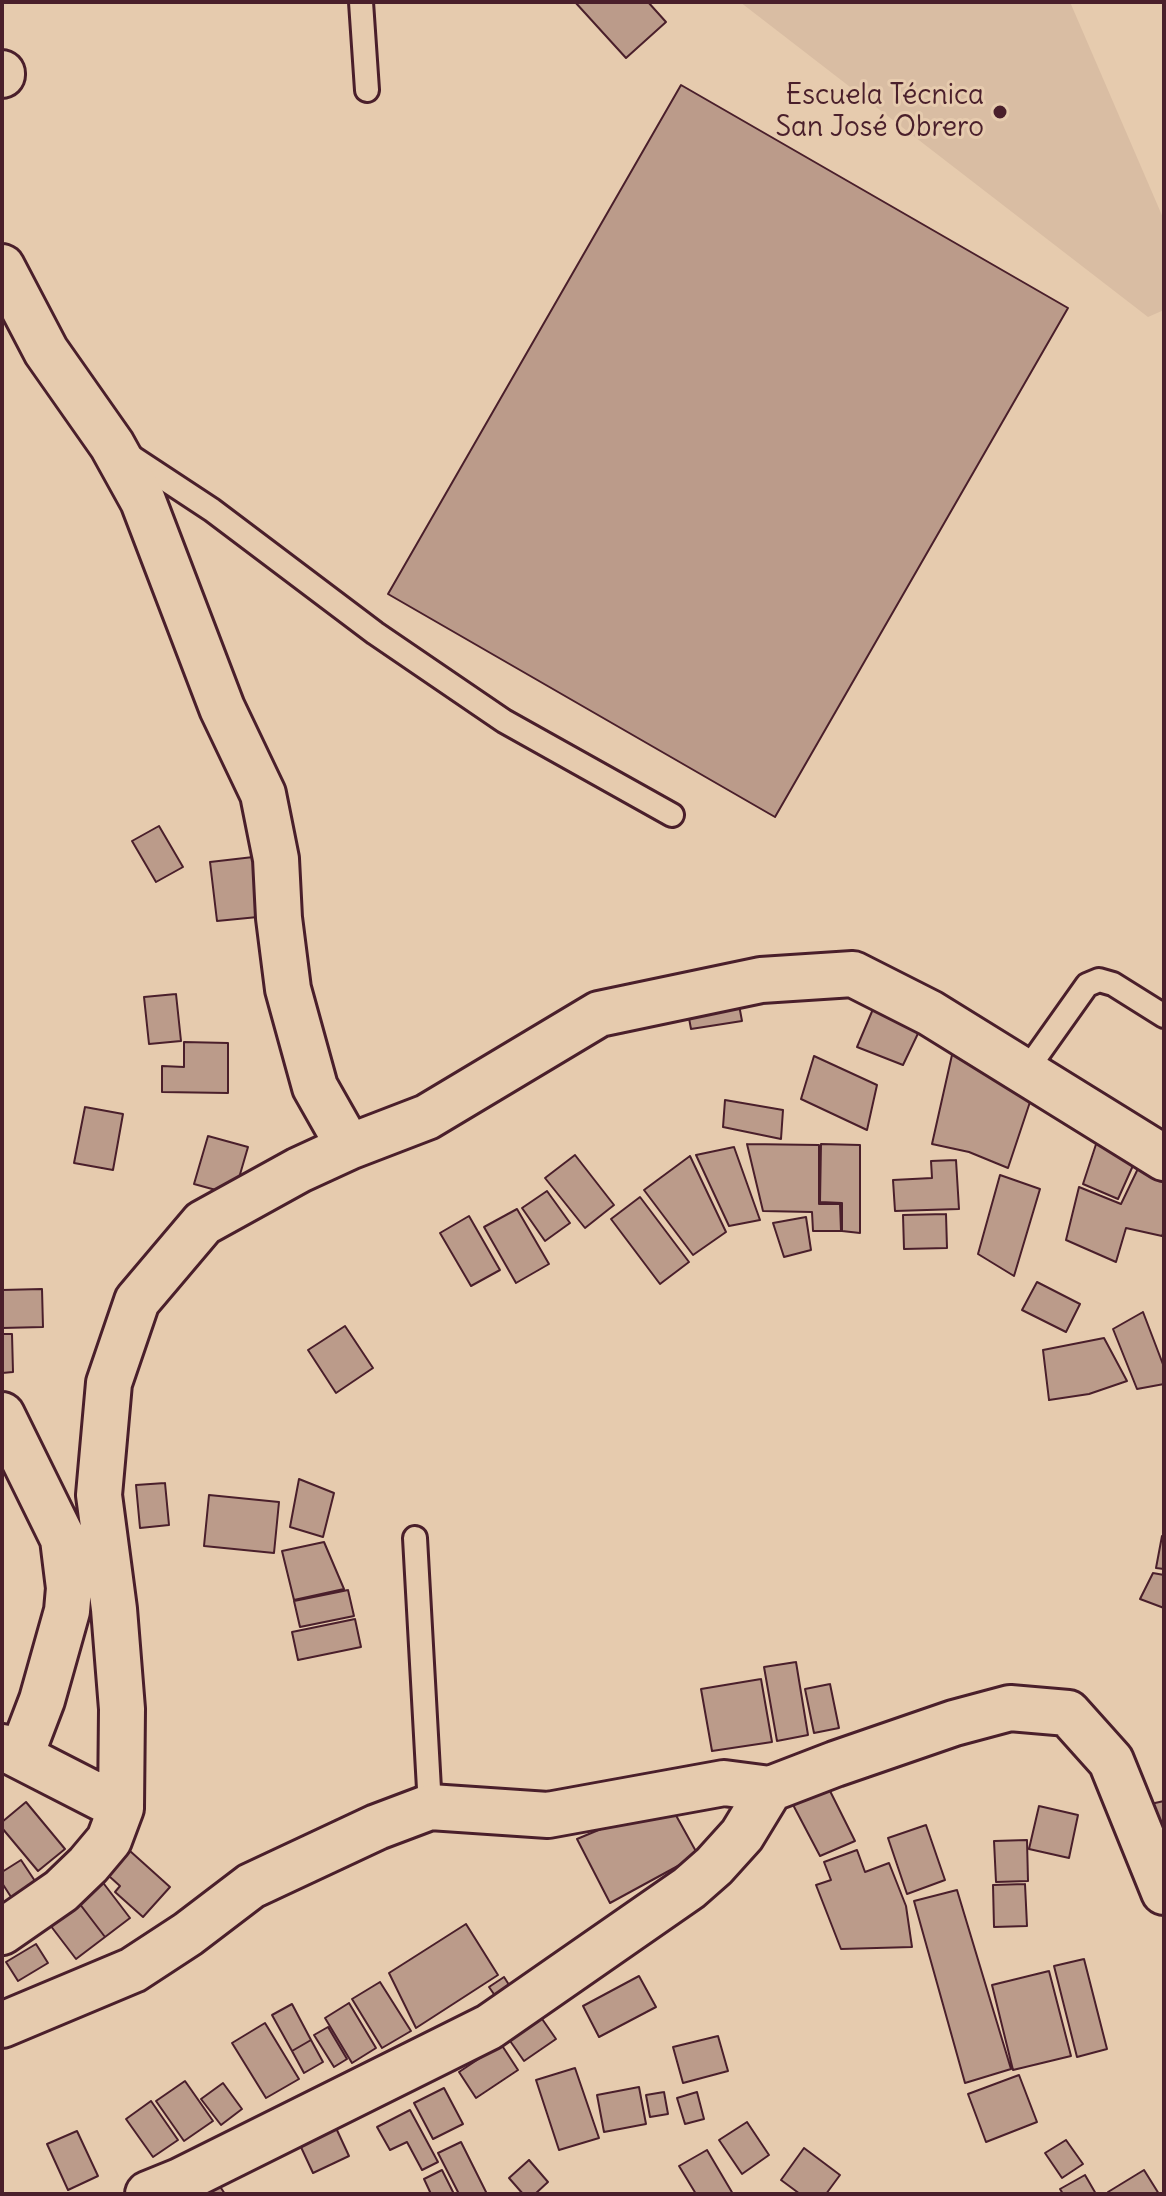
<!DOCTYPE html>
<meta charset="utf-8">
<style>
body{margin:0}
#map{position:relative;width:1166px;height:2196px;overflow:hidden;background:#e6cbae;font-family:Delius,sans-serif}
canvas{display:block}
.frame{position:absolute;inset:0;border:4px solid #4a1f2b;pointer-events:none}
</style>
<div id="map">
<canvas width="1166" height="2196"></canvas>
<div class="frame"></div>
</div>
<script>
const g = document.querySelector('canvas').getContext('2d');
g.lineJoin = 'round';
function fillPath(path, color) { g.fillStyle = color; g.fill(path, 'evenodd'); }
const toPath = rows => new Path2D(rows.map(r => 'M' + r).join(''));
function stroke(path, color, width, dash) { g.strokeStyle = color; g.lineWidth = width; g.lineCap = dash ? 'butt' : 'round'; g.setLineDash(dash || []); g.stroke(path); }
function drawText(font, color, halo, rows, align = 'center') {
  g.font = font + ' Delius,sans-serif'; g.lineWidth = 6; g.setLineDash([]); g.textBaseline = 'middle'; g.strokeStyle = halo; g.fillStyle = color; for (const [text, x, y, turn = 0] of rows) {
    g.save(); g.translate(x, y); g.rotate((+turn || 0) * Math.PI / 180); g.textAlign = isNaN(turn) ? turn : align; if (halo) g.strokeText(text, 0, 0); g.fillText(text, 0, 0); g.restore();
  }
}
fillPath(toPath([
 [740,2,1070,2,1164,220,1164,310,1148,317]
]), '#d9bda3');
const building = toPath([
 [575,2,648,2,666,22,626,58,575,2],
 [681,85,1068,308,775,817,388,594,681,85],
 [159,826,183,867,156,882,132,841,159,826],
 [262,856,268,916,217,921,210,862,262,856],
 [176,994,181,1041,149,1044,144,997,176,994],
 [737,994,742,1021,691,1029,686,1002,737,994],
 [876,1002,923,1023,903,1065,857,1047,876,1002],
 [184,1042,228,1043,228,1093,162,1092,162,1066,184,1067,184,1042],
 [954,1046,1036,1084,1008,1168,969,1152,932,1144,954,1046],
 [814,1056,877,1085,867,1130,801,1099,814,1056],
 [725,1100,783,1110,781,1139,723,1127,725,1100],
 [85,1107,123,1114,113,1170,74,1163,85,1107],
 [1102,1126,1140,1150,1118,1199,1083,1184,1102,1126],
 [208,1136,248,1147,234,1195,194,1184,208,1136],
 [747,1144,819,1145,819,1204,840,1204,841,1231,813,1231,812,1212,763,1211,747,1144],
 [821,1144,860,1145,860,1233,842,1231,842,1203,820,1202,821,1144],
 [734,1147,760,1220,729,1226,696,1155,734,1147],
 [1145,1154,1164,1166,1164,1231,1162,1236,1126,1228,1116,1262,1066,1240,1079,1187,1121,1204,1145,1154],
 [575,1155,614,1205,585,1228,545,1178,575,1155],
 [690,1156,726,1232,693,1255,644,1190,690,1156],
 [956,1160,959,1209,895,1211,893,1180,932,1178,931,1161,956,1160],
 [1000,1175,1040,1189,1014,1276,978,1254,1000,1175],
 [547,1191,570,1223,545,1241,522,1208,547,1191],
 [640,1197,689,1262,660,1284,611,1219,640,1197],
 [517,1209,549,1264,516,1283,484,1227,517,1209],
 [946,1214,947,1248,904,1249,903,1215,946,1214],
 [469,1216,500,1270,471,1286,440,1233,469,1216],
 [806,1217,811,1250,784,1257,773,1223,806,1217],
 [1037,1282,1080,1304,1066,1332,1022,1310,1037,1282],
 [42,1289,43,1327,2,1328,2,1290,42,1289],
 [1143,1312,1164,1367,1164,1384,1137,1389,1113,1329,1143,1312],
 [345,1326,373,1368,336,1393,308,1350,345,1326],
 [2,1334,12,1334,13,1372,2,1373,2,1334],
 [1104,1338,1127,1381,1089,1394,1049,1400,1043,1350,1104,1338],
 [299,1479,334,1493,323,1537,290,1527,299,1479],
 [165,1483,169,1525,140,1528,136,1485,165,1483],
 [209,1495,279,1502,274,1553,204,1546,209,1495],
 [1162,1536,1164,1537,1164,1569,1156,1568,1162,1536],
 [324,1542,344,1589,294,1600,282,1551,324,1542],
 [1153,1573,1164,1575,1164,1608,1140,1599,1153,1573],
 [348,1590,354,1616,300,1627,294,1601,348,1590],
 [355,1619,361,1647,298,1660,292,1632,355,1619],
 [796,1662,808,1735,777,1741,764,1667,796,1662],
 [761,1679,772,1742,712,1751,701,1689,761,1679],
 [830,1684,839,1728,814,1733,805,1689,830,1684],
 [825,1781,855,1841,820,1856,791,1801,825,1781],
 [668,1801,698,1855,610,1903,577,1839,668,1801],
 [1164,1801,1164,1837,1146,1805,1164,1801],
 [26,1802,65,1849,38,1871,2,1828,2,1822,26,1802],
 [1039,1806,1078,1815,1069,1858,1029,1849,1039,1806],
 [926,1825,945,1880,907,1894,888,1838,926,1825],
 [1027,1840,1028,1881,996,1882,994,1841,1027,1840],
 [120,1842,170,1887,143,1917,115,1892,120,1886,99,1867,120,1842],
 [857,1850,865,1872,889,1863,906,1906,912,1947,841,1949,816,1885,831,1880,824,1862,857,1850],
 [21,1860,37,1884,13,1900,2,1883,2,1872,21,1860],
 [101,1880,130,1918,105,1937,76,1899,101,1880],
 [1025,1884,1027,1926,994,1927,993,1885,1025,1884],
 [957,1890,1011,2069,965,2083,914,1901,957,1890],
 [76,1899,105,1937,76,1959,47,1921,76,1899],
 [466,1924,498,1975,416,2028,389,1973,466,1924],
 [36,1944,48,1963,18,1981,6,1962,36,1944],
 [1084,1959,1107,2049,1077,2057,1054,1966,1084,1959],
 [1049,1971,1071,2056,1013,2070,992,1985,1049,1971],
 [639,1976,656,2007,599,2037,583,2006,639,1976],
 [504,1977,513,1991,498,2000,489,1987,504,1977],
 [380,1982,411,2031,382,2048,352,1999,380,1982],
 [349,2003,376,2048,352,2063,325,2018,349,2003],
 [292,2004,311,2040,292,2051,272,2015,292,2004],
 [540,2016,556,2039,524,2061,508,2038,540,2016],
 [265,2023,299,2079,266,2098,232,2043,265,2023],
 [328,2027,347,2059,334,2067,314,2035,328,2027],
 [718,2036,728,2071,683,2083,673,2047,718,2036],
 [311,2040,323,2062,304,2073,292,2051,311,2040],
 [501,2044,518,2070,476,2098,459,2072,501,2044],
 [575,2068,599,2138,559,2150,536,2080,575,2068],
 [1019,2075,1037,2122,986,2142,968,2094,1019,2075],
 [185,2081,213,2121,184,2141,156,2101,185,2081],
 [223,2083,242,2109,221,2125,201,2099,223,2083],
 [639,2087,646,2124,604,2132,597,2095,639,2087],
 [444,2088,463,2124,433,2139,414,2103,444,2088],
 [664,2092,668,2114,650,2117,646,2095,664,2092],
 [697,2092,704,2119,685,2124,677,2098,697,2092],
 [151,2101,178,2140,153,2157,126,2119,151,2101],
 [410,2110,438,2162,422,2170,407,2142,390,2150,377,2127,410,2110],
 [747,2122,769,2155,742,2174,719,2140,747,2122],
 [336,2128,349,2156,313,2173,300,2145,336,2128],
 [77,2131,98,2176,68,2190,47,2144,77,2131],
 [1066,2140,1083,2164,1062,2178,1045,2153,1066,2140],
 [461,2142,487,2194,459,2194,438,2153,461,2142],
 [804,2148,840,2175,826,2194,800,2194,781,2180,804,2148],
 [707,2150,733,2194,696,2194,679,2166,707,2150],
 [529,2160,548,2182,535,2194,523,2194,509,2178,529,2160],
 [442,2170,454,2194,431,2194,424,2179,442,2170],
 [1144,2170,1159,2194,1109,2194,1108,2192,1144,2170],
 [1085,2175,1096,2194,1063,2194,1060,2189,1085,2175],
 [219,2185,225,2194,204,2194,219,2185]
]);
fillPath(building, '#bb9b8a');
stroke(building, '#4a1f2b', 2);
const lane = toPath([
 [361,2,367,90],
 [127,454,212,510,375,633,504,721,672,815],
 [1026,1071,1087,985,1099,980,1113,984,1164,1016],
 [415,1538,430,1807]
]);
const street = toPath([
 [2,73,2,75],
 [2,267,46,351,112,445,143,501,222,708,263,794,276,859,279,918,288,989,315,1087,349,1147,427,1117,599,1014,761,980,853,974,930,1013,1164,1158],
 [2,1415,63,1539,69,1588,67,1611,42,1700,21,1755],
 [2,1747,121,1808],
 [2,1932,61,1891,88,1865,109,1840,121,1808,122,1709,114,1609,99,1495,109,1383,137,1301,203,1223,299,1170,349,1147],
 [2,2025,133,1970,188,1934,251,1886,377,1827,430,1807,548,1815,724,1783,770,1789],
 [148,2194,180,2181,489,2027,689,1888,714,1866,742,1835,770,1789,835,1764,954,1723,1010,1708,1068,1713,1111,1761,1164,1892]
]);
stroke(lane, '#4a1f2b', 28);
stroke(street, '#4a1f2b', 50);
stroke(lane, '#e6cbae', 22);
stroke(street, '#e6cbae', 44);
for (const [x, y, r, color] of [
 [1000,112,8,"#4a1f2b"]
]) { const dot = new Path2D(); dot.arc(x, y, r, 0, 2 * Math.PI); g.fillStyle = color; g.fill(dot); stroke(dot, '#e6cbae', 3); }
drawText('28px', '#4a1f2b', '#e6cbae', [
 ["Escuela Técnica",984,96],
 ["San José Obrero",984,128]
], 'right');
</script>
